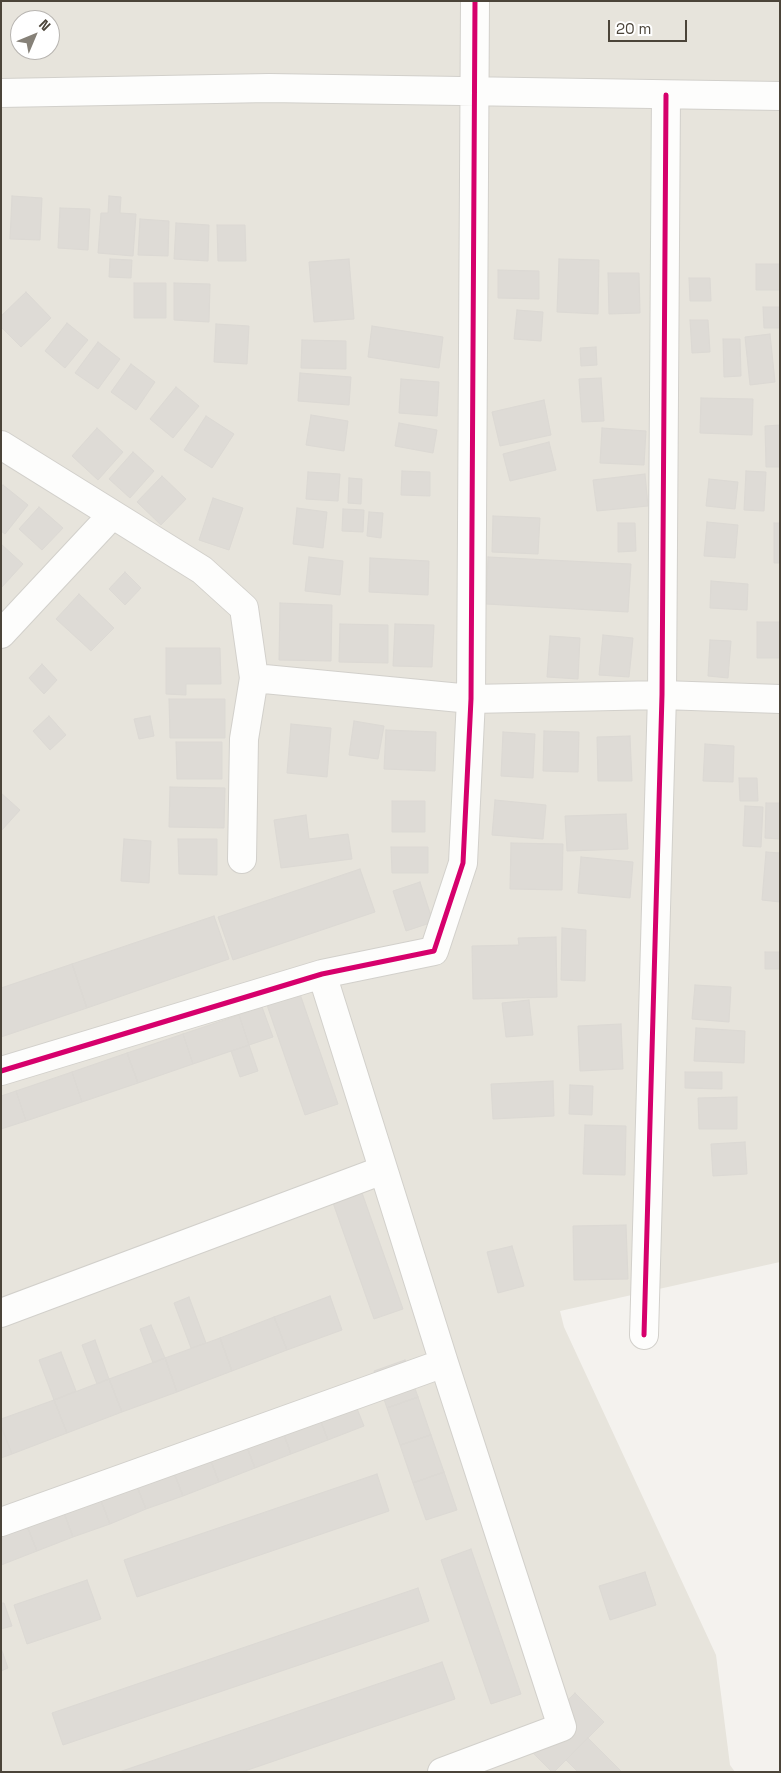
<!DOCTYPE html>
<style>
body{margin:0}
#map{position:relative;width:781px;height:1773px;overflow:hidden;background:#f4f2ee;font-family:"Space Grotesk",sans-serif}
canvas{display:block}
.frame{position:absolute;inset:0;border:2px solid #4b4439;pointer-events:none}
.north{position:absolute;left:10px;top:10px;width:50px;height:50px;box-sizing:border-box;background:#fff;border:1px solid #b7b4b0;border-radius:50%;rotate:45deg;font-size:14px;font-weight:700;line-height:20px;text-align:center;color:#4b4439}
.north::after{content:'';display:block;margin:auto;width:18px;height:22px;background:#868178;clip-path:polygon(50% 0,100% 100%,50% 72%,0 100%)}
.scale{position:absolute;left:608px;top:20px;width:79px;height:22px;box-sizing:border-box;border:2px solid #4b4439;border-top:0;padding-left:6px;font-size:15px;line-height:18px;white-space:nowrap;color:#4b4439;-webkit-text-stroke:4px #fff;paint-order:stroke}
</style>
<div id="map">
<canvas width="781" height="1773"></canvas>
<div class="frame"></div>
<div class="north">N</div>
<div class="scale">20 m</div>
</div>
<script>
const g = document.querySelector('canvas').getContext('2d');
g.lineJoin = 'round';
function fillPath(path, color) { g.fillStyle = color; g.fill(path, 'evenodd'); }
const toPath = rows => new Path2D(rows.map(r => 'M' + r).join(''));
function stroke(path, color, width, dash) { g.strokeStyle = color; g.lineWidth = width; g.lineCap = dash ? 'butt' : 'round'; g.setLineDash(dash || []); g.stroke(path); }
fillPath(toPath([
 [1,1,780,1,780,1262,560,1311,564,1327,716,1655,730,1765,735,1772,1,1772],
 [20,20,50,20,50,50,20,50]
]), '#e7e4dc');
const building = toPath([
 [12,196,42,198,40,240,10,239,12,196],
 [109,196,121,197,120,213,136,214,133,256,98,253,101,213,108,213,109,196],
 [60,208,90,209,88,250,58,248,60,208],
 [140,219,169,221,168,256,138,255,140,219],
 [176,223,209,225,208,261,174,259,176,223],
 [217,225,245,225,246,261,218,261,217,225],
 [110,259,132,260,131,278,109,277,110,259],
 [349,259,354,319,314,322,309,262,349,259],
 [559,259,599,260,598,314,557,312,559,259],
 [756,264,780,264,780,290,756,290,756,264],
 [498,270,539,271,539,299,498,298,498,270],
 [608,273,639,273,640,313,609,314,608,273],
 [689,278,710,278,711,301,690,301,689,278],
 [134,283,166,283,166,318,134,318,134,283],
 [174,283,210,284,209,322,174,320,174,283],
 [26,292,51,318,21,347,1,327,1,316,26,292],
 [763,307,780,307,780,328,764,328,763,307],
 [517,310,543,312,541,341,514,339,517,310],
 [690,320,708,320,710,352,692,353,690,320],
 [67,323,88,340,65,368,45,351,67,323],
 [216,324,249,326,247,364,214,362,216,324],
 [372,326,443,337,439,368,368,357,372,326],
 [770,334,775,382,750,385,745,337,770,334],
 [723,339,740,339,741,376,724,377,723,339],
 [302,340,346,341,346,369,301,368,302,340],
 [98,342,120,359,98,389,75,373,98,342],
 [596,347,597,365,581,366,580,348,596,347],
 [131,364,155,382,136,410,111,392,131,364],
 [300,373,351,377,349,405,298,401,300,373],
 [601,378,604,421,582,422,579,379,601,378],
 [401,379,439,382,437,416,399,413,401,379],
 [176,387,199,406,173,438,150,419,176,387],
 [701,398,753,399,752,435,700,433,701,398],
 [544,400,551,435,500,446,492,412,544,400],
 [311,415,348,421,344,451,306,445,311,415],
 [206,416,234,434,212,468,184,450,206,416],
 [399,423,437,430,433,453,395,446,399,423],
 [780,425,780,467,766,467,765,426,780,425],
 [97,428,123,452,98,480,72,456,97,428],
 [602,428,646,431,644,465,600,463,602,428],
 [549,442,556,470,510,481,503,454,549,442],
 [133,452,154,471,130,498,109,479,133,452],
 [402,471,430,472,430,496,401,495,402,471],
 [746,471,766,472,764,511,744,510,746,471],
 [308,472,340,474,338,501,306,499,308,472],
 [645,474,648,506,597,511,593,480,645,474],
 [162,476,186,499,161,525,137,502,162,476],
 [349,478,362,479,361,504,348,503,349,478],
 [709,479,738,482,735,509,706,506,709,479],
 [3,485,28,505,5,534,1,531,1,487,3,485],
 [213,498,243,508,229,550,199,540,213,498],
 [39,507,63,528,42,550,19,529,39,507],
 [297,508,327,512,323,548,293,544,297,508],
 [343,509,364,510,363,532,342,531,343,509],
 [369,512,383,513,381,538,367,536,369,512],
 [493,516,540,518,538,554,492,552,493,516],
 [707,522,738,525,735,558,704,556,707,522],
 [618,523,635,523,636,551,618,552,618,523],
 [774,523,780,523,780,563,774,563,774,523],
 [1,544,23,564,1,588,1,544],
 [309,557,343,561,340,595,305,591,309,557],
 [488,557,631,564,628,612,486,604,488,557],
 [370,558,429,561,428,595,369,592,370,558],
 [125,572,141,588,125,605,109,589,125,572],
 [711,581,748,584,747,610,710,608,711,581],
 [79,594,114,628,91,651,56,619,79,594],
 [280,603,332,605,331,661,279,660,280,603],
 [757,622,780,622,780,658,757,658,757,622],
 [340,624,388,625,388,663,339,662,340,624],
 [395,624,434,625,432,667,393,666,395,624],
 [603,635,633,638,629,677,599,675,603,635],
 [550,636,580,638,578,679,547,677,550,636],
 [710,640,731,641,728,678,708,676,710,640],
 [166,648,220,648,221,684,186,684,186,695,166,694,166,648],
 [42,664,57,680,44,694,29,678,42,664],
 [169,699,225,699,225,738,170,738,169,699],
 [49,716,66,735,50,750,33,731,49,716],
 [150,716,154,736,139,739,134,719,150,716],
 [354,721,384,726,378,759,349,755,354,721],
 [291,724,331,728,327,777,287,773,291,724],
 [386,730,436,732,435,771,384,769,386,730],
 [544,731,579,732,578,772,543,771,544,731],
 [503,732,535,734,533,778,501,776,503,732],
 [630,736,632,781,598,781,597,737,630,736],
 [176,742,222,742,222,779,177,779,176,742],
 [705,744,734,746,733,782,703,781,705,744],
 [739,778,757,778,758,801,740,801,739,778],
 [170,787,225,788,224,828,169,827,170,787],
 [1,793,20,810,1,831,1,793],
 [495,800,546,805,543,839,492,835,495,800],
 [392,801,425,801,425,832,392,832,392,801],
 [766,803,780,803,780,839,765,838,766,803],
 [745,806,763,807,761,847,743,846,745,806],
 [626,814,628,849,567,851,565,816,626,814],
 [306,815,309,839,348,834,352,859,281,868,274,820,306,815],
 [124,839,151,841,149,883,121,881,124,839],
 [178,839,217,839,217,875,179,874,178,839],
 [511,843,563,844,562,890,510,889,511,843],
 [391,847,428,847,428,873,392,873,391,847],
 [766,852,780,853,780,902,762,900,766,852],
 [581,857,633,862,630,898,578,893,581,857],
 [360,869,375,912,233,960,218,917,360,869],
 [420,882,433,922,406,931,393,891,420,882],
 [214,916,229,959,87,1008,72,964,214,916],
 [562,928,586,930,585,981,561,980,562,928],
 [556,937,557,997,473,999,472,946,519,945,518,938,556,937],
 [765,952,780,952,780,969,765,969,765,952],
 [72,964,87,1008,1,1037,1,988,72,964],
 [695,985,731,987,729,1022,692,1019,695,985],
 [300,994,338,1104,305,1115,267,1005,300,994],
 [529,1000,533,1035,506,1037,502,1003,529,1000],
 [262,1007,273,1037,249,1045,239,1015,262,1007],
 [239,1015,249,1045,193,1064,183,1034,239,1015],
 [621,1024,623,1069,580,1071,578,1026,621,1024],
 [696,1028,745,1031,744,1063,694,1061,696,1028],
 [183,1034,193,1064,138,1083,127,1053,183,1034],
 [249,1045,258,1071,240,1077,231,1051,249,1045],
 [127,1053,138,1083,82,1102,72,1072,127,1053],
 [72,1072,82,1102,26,1121,16,1091,72,1072],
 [685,1072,722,1072,722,1089,685,1088,685,1072],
 [553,1081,554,1116,493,1119,491,1084,553,1081],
 [570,1085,593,1086,592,1115,569,1114,570,1085],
 [16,1091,26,1121,1,1129,1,1096,16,1091],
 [737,1097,737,1129,699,1129,698,1098,737,1097],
 [585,1125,626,1126,625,1175,583,1174,585,1125],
 [745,1142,747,1174,713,1176,711,1144,745,1142],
 [361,1190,403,1309,374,1319,332,1200,361,1190],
 [626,1225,628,1279,574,1280,573,1226,626,1225],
 [512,1246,524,1286,498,1293,487,1252,512,1246],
 [330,1296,342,1330,287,1350,274,1317,330,1296],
 [189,1297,206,1343,191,1348,174,1303,189,1297],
 [274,1317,287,1350,232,1371,220,1338,274,1317],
 [151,1325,165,1358,153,1363,140,1329,151,1325],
 [220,1338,232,1371,177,1392,165,1358,220,1338],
 [95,1340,109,1379,97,1384,82,1345,95,1340],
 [61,1352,76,1391,54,1400,39,1360,61,1352],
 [165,1358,177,1392,122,1412,109,1379,165,1358],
 [405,1360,418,1397,387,1408,374,1371,405,1360],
 [109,1379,122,1412,67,1433,54,1400,109,1379],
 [350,1391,364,1426,328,1440,314,1404,350,1391],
 [418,1397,431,1435,400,1445,387,1408,418,1397],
 [54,1400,67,1433,12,1454,1,1426,1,1419,54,1400],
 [314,1404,328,1440,291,1454,278,1418,314,1404],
 [278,1418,291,1454,255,1468,241,1432,278,1418],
 [1,1426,12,1454,1,1458,1,1426],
 [241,1432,255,1468,219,1482,205,1446,241,1432],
 [431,1435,444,1472,413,1483,400,1445,431,1435],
 [205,1446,219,1482,183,1496,169,1460,205,1446],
 [169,1460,183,1496,146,1509,132,1474,169,1460],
 [444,1472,457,1510,426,1520,413,1483,444,1472],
 [132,1474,146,1509,110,1524,96,1488,132,1474],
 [377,1474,389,1511,137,1597,124,1560,377,1474],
 [96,1488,110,1524,73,1537,60,1502,96,1488],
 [60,1502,73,1537,37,1551,23,1516,60,1502],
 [23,1516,37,1551,1,1565,1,1524,23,1516],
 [471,1549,521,1694,491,1704,441,1560,471,1549],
 [645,1572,656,1605,610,1620,599,1586,645,1572],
 [87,1580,101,1619,27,1644,14,1605,87,1580],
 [418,1588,429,1621,63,1745,52,1713,418,1588],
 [1,1603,4,1603,12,1626,1,1629,1,1603],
 [1,1648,8,1668,1,1671,1,1648],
 [442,1662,455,1699,242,1772,119,1772,442,1662],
 [575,1693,604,1722,554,1772,552,1772,524,1744,575,1693],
 [588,1738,621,1771,621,1772,578,1772,566,1760,588,1738]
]);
fillPath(building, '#dedbd6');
stroke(building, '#dcd9d4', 1);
const minor = toPath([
 [1,93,269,88,780,96],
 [1,445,202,570,244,608,254,678,244,739,242,859],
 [1,634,112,515],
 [254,678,471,699,662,695,780,699],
 [322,974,444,1363,562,1727,442,1772],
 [1,1071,322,974,434,951,463,863,471,699,475,1],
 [1,1313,383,1170],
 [644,1335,662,695,666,95],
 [1,1522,444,1363]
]);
stroke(minor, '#d2d0cb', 30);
stroke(minor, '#fdfdfc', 28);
stroke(toPath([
 [1,1071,322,974,434,951,463,863,471,699,475,1],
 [644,1335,662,695,666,95]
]), '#d6006c', 5);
</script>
